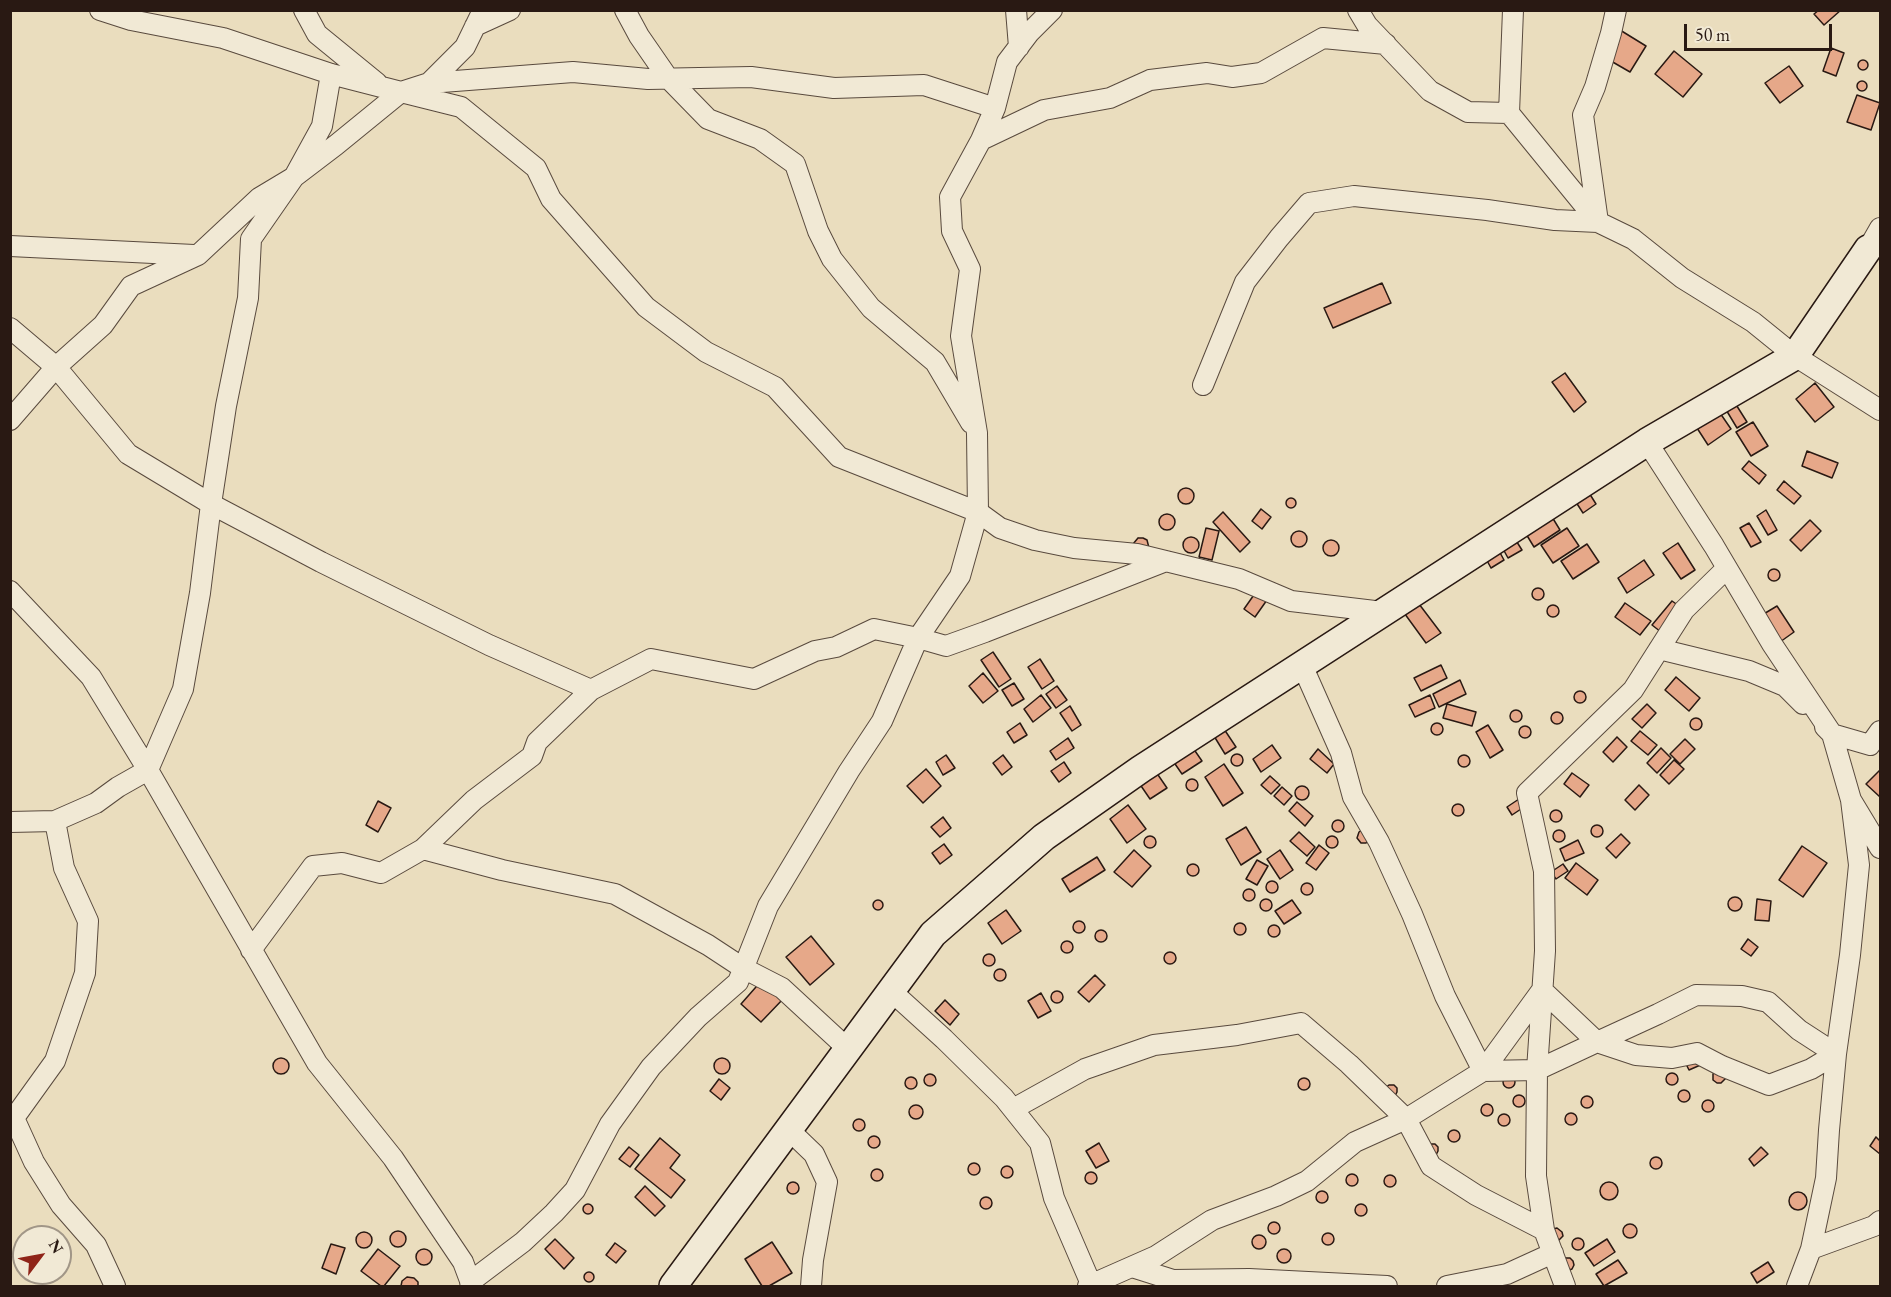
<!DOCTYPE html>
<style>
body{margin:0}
#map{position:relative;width:1891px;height:1297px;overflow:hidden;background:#eaddbe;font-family:"EB Garamond",serif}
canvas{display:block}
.frame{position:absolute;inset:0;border:12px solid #291913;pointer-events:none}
.north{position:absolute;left:12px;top:1225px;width:60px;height:60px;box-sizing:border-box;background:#f1e9d5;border:2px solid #a19687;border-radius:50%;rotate:58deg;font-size:16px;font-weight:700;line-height:24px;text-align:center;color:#291913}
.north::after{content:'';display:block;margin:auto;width:21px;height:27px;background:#8f2418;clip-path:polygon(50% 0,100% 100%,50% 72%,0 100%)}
.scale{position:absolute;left:1684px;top:24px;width:148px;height:27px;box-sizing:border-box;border:3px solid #291913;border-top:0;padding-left:8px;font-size:18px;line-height:21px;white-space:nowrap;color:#291913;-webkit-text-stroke:4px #f1e9d5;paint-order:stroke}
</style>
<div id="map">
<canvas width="1891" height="1297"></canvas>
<div class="frame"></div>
<div class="north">N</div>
<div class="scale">50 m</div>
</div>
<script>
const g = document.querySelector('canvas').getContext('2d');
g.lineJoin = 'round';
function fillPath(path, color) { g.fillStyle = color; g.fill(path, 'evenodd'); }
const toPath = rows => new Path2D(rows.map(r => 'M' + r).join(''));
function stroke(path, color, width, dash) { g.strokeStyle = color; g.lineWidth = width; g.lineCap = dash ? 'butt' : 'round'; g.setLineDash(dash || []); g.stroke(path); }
const building = toPath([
 [1819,10,1841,10,1824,25,1814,14,1819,10],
 [1620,30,1646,46,1630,72,1604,57,1620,30],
 [1831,48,1844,53,1836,76,1823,71,1831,48],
 [1674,51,1702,74,1683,97,1655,74,1674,51],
 '1858 65a5 5 0 1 1 10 0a5 5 0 1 1-10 0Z',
 [1789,66,1803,86,1780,103,1765,83,1789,66],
 '1857 86a5 5 0 1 1 10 0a5 5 0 1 1-10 0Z',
 [1857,95,1880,103,1871,130,1847,122,1857,95],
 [1382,283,1391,303,1333,328,1324,308,1382,283],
 [1565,373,1586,402,1574,412,1552,382,1565,373],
 [1815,383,1834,407,1815,422,1796,399,1815,383],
 [1735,403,1747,422,1737,428,1725,408,1735,403],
 [1720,413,1731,429,1708,445,1697,428,1720,413],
 [1753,422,1768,446,1751,456,1736,432,1753,422],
 [1807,451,1838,463,1832,478,1802,466,1807,451],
 [1749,461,1766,475,1759,484,1742,469,1749,461],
 [1784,481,1801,496,1794,504,1777,490,1784,481],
 '1178 496a8 8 0 1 1 16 0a8 8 0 1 1-16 0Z',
 [1586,488,1596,504,1583,513,1572,496,1586,488],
 '1286 503a5 5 0 1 1 10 0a5 5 0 1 1-10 0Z',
 [1261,509,1271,517,1262,529,1252,521,1261,509],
 [1766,510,1777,530,1768,535,1757,516,1766,510],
 [1223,512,1250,542,1240,552,1213,522,1223,512],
 [1549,512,1560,530,1534,547,1523,529,1549,512],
 '1159 522a8 8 0 1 1 16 0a8 8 0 1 1-16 0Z',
 [1810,520,1821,531,1801,551,1790,540,1810,520],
 [1749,523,1761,542,1751,547,1740,528,1749,523],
 [1206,528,1219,531,1212,560,1199,557,1206,528],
 [1567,528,1579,546,1553,563,1541,545,1567,528],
 '1291 539a8 8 0 1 1 16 0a8 8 0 1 1-16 0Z',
 '1183 545a8 8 0 1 1 16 0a8 8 0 1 1-16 0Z',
 [1138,538,1143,538,1147,540,1149,548,1133,544,1138,538],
 [1515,539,1522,550,1508,558,1502,547,1515,539],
 '1323 548a8 8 0 1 1 16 0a8 8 0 1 1-16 0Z',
 [1678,543,1695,570,1681,579,1663,553,1678,543],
 [1587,544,1599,562,1573,579,1561,561,1587,544],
 [1498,549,1504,560,1491,568,1485,557,1498,549],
 [1644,560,1654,575,1627,593,1618,578,1644,560],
 '1768 575a6 6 0 1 1 12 0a6 6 0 1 1-12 0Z',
 [1263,582,1274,590,1255,617,1244,609,1263,582],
 '1532 594a6 6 0 1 1 12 0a6 6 0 1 1-12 0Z',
 [1416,600,1441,633,1426,643,1402,610,1416,600],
 [1672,601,1682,608,1661,632,1652,625,1672,601],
 [1625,603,1651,621,1640,635,1615,617,1625,603],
 '1547 611a6 6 0 1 1 12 0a6 6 0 1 1-12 0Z',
 [1777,606,1794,632,1780,642,1762,615,1777,606],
 [993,652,1011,679,999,687,981,660,993,652],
 [1040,659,1054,681,1042,689,1028,667,1040,659],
 [1441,665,1447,678,1421,691,1414,678,1441,665],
 [983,673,998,691,983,703,969,686,983,673],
 [1676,677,1700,698,1689,711,1665,690,1676,677],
 [1460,680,1466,694,1439,707,1433,694,1460,680],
 [1014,683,1024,699,1012,706,1002,690,1014,683],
 [1057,686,1067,700,1056,708,1046,694,1057,686],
 '1574 697a6 6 0 1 1 12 0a6 6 0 1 1-12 0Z',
 [1041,695,1051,708,1033,722,1024,709,1041,695],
 [1430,695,1435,708,1415,717,1409,705,1430,695],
 [1447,704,1476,712,1472,726,1443,718,1447,704],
 [1647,704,1656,713,1642,728,1632,719,1647,704],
 [1070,706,1081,725,1072,731,1060,713,1070,706],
 '1510 716a6 6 0 1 1 12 0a6 6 0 1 1-12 0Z',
 '1551 718a6 6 0 1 1 12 0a6 6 0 1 1-12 0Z',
 '1690 724a6 6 0 1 1 12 0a6 6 0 1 1-12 0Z',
 '1431 729a6 6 0 1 1 12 0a6 6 0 1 1-12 0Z',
 [1020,723,1027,735,1014,743,1007,732,1020,723],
 [1488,725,1503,750,1490,758,1476,732,1488,725],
 '1519 732a6 6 0 1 1 12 0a6 6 0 1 1-12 0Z',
 [1224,729,1236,747,1225,754,1214,736,1224,729],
 [1640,731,1657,745,1648,755,1631,741,1640,731],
 [1617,737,1627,747,1613,762,1603,752,1617,737],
 [1068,738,1074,748,1056,760,1050,751,1068,738],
 [1685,739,1695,749,1680,764,1670,754,1685,739],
 [1272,745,1281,758,1261,772,1253,759,1272,745],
 [1193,748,1202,761,1182,774,1173,761,1193,748],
 [1661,748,1671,758,1657,773,1647,763,1661,748],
 [1318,749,1334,764,1327,773,1310,759,1318,749],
 '1231 760a6 6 0 1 1 12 0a6 6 0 1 1-12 0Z',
 '1458 761a6 6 0 1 1 12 0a6 6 0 1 1-12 0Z',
 [946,755,955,768,943,775,936,762,946,755],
 [1003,755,1012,767,1002,775,993,763,1003,755],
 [1674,760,1684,769,1669,784,1660,775,1674,760],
 [1064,762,1071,773,1059,782,1051,771,1064,762],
 [1224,764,1243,793,1223,806,1205,777,1224,764],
 [926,769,941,786,923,803,907,786,926,769],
 [1154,769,1167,788,1150,799,1137,780,1154,769],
 [1880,770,1880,797,1866,784,1880,770],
 [1572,773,1589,785,1580,797,1564,784,1572,773],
 [1270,776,1280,785,1271,794,1261,785,1270,776],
 '1186 785a6 6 0 1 1 12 0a6 6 0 1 1-12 0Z',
 [1639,785,1649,795,1635,810,1625,800,1639,785],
 '1295 793a7 7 0 1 1 14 0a7 7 0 1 1-14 0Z',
 [1282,787,1292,796,1284,805,1274,796,1282,787],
 [1522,797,1527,805,1512,815,1507,807,1522,797],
 [378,801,391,808,378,832,366,825,378,801],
 [1297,802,1313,816,1305,826,1289,811,1297,802],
 '1452 810a6 6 0 1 1 12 0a6 6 0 1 1-12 0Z',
 [1128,805,1146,829,1127,843,1110,819,1128,805],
 '1550 816a6 6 0 1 1 12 0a6 6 0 1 1-12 0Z',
 [943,817,951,828,940,837,931,827,943,817],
 '1332 826a6 6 0 1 1 12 0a6 6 0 1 1-12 0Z',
 '1591 831a6 6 0 1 1 12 0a6 6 0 1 1-12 0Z',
 [1246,827,1261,852,1241,865,1226,839,1246,827],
 '1553 836a6 6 0 1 1 12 0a6 6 0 1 1-12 0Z',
 [1362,830,1369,840,1366,843,1361,843,1357,838,1359,832,1362,830],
 [1299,832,1315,847,1307,856,1290,841,1299,832],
 [1621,834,1630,843,1616,858,1606,848,1621,834],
 '1326 842a6 6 0 1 1 12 0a6 6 0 1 1-12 0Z',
 '1144 842a6 6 0 1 1 12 0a6 6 0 1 1-12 0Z',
 [1578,840,1584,853,1565,861,1560,849,1578,840],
 [944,844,952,855,940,864,932,853,944,844],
 [1319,845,1329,853,1316,870,1306,863,1319,845],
 [1802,846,1827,863,1803,897,1779,880,1802,846],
 [1134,850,1151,866,1132,887,1114,872,1134,850],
 [1280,850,1293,870,1280,879,1267,859,1280,850],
 [1097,857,1105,870,1070,892,1062,879,1097,857],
 [1257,860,1268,866,1257,885,1246,879,1257,860],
 [1576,863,1598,880,1587,895,1565,878,1576,863],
 '1187 870a6 6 0 1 1 12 0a6 6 0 1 1-12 0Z',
 [1563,864,1568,871,1556,879,1551,872,1563,864],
 '1266 887a6 6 0 1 1 12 0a6 6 0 1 1-12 0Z',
 '1301 889a6 6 0 1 1 12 0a6 6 0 1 1-12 0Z',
 '1243 895a6 6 0 1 1 12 0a6 6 0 1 1-12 0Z',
 '1728 904a7 7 0 1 1 14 0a7 7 0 1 1-14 0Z',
 '1260 905a6 6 0 1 1 12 0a6 6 0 1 1-12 0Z',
 [1757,899,1771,901,1769,921,1755,920,1757,899],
 '873 905a5 5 0 1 1 10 0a5 5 0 1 1-10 0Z',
 [1292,900,1301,913,1284,924,1275,911,1292,900],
 [1006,910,1021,931,1002,944,988,923,1006,910],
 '1073 927a6 6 0 1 1 12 0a6 6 0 1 1-12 0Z',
 '1234 929a6 6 0 1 1 12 0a6 6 0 1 1-12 0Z',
 '1268 931a6 6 0 1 1 12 0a6 6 0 1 1-12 0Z',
 '1095 936a6 6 0 1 1 12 0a6 6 0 1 1-12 0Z',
 [811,936,834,964,810,985,786,957,811,936],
 [1748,939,1758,947,1751,956,1741,949,1748,939],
 '1061 947a6 6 0 1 1 12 0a6 6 0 1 1-12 0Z',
 '1164 958a6 6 0 1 1 12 0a6 6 0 1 1-12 0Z',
 '983 960a6 6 0 1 1 12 0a6 6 0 1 1-12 0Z',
 '994 975a6 6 0 1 1 12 0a6 6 0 1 1-12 0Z',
 [1095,975,1105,985,1089,1002,1078,992,1095,975],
 [763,979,784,998,761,1022,741,1004,763,979],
 '1051 997a6 6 0 1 1 12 0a6 6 0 1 1-12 0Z',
 [1041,993,1051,1011,1038,1018,1028,1001,1041,993],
 [945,1000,959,1014,950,1025,935,1011,945,1000],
 '273 1066a8 8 0 1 1 16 0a8 8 0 1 1-16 0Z',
 '714 1066a8 8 0 1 1 16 0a8 8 0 1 1-16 0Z',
 [1685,1062,1705,1063,1689,1070,1685,1062],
 [1716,1071,1726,1078,1721,1083,1717,1083,1713,1080,1713,1074,1716,1071],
 '1666 1079a6 6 0 1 1 12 0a6 6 0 1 1-12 0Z',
 '924 1080a6 6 0 1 1 12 0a6 6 0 1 1-12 0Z',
 '1503 1082a6 6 0 1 1 12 0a6 6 0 1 1-12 0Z',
 '905 1083a6 6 0 1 1 12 0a6 6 0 1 1-12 0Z',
 '1298 1084a6 6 0 1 1 12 0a6 6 0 1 1-12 0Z',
 [719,1079,730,1088,721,1100,710,1091,719,1079],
 [1389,1085,1394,1085,1397,1088,1397,1092,1395,1096,1385,1088,1389,1085],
 '1678 1096a6 6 0 1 1 12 0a6 6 0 1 1-12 0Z',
 '1513 1101a6 6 0 1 1 12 0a6 6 0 1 1-12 0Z',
 '1581 1102a6 6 0 1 1 12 0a6 6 0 1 1-12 0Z',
 '1702 1106a6 6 0 1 1 12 0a6 6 0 1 1-12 0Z',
 '1481 1110a6 6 0 1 1 12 0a6 6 0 1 1-12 0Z',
 '909 1112a7 7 0 1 1 14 0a7 7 0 1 1-14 0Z',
 '1565 1119a6 6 0 1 1 12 0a6 6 0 1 1-12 0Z',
 '1498 1120a6 6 0 1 1 12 0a6 6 0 1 1-12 0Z',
 '853 1125a6 6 0 1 1 12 0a6 6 0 1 1-12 0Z',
 '1448 1136a6 6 0 1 1 12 0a6 6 0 1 1-12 0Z',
 '868 1142a6 6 0 1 1 12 0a6 6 0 1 1-12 0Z',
 [1876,1137,1880,1141,1880,1154,1870,1146,1876,1137],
 [660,1138,680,1155,670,1168,685,1180,671,1198,635,1169,660,1138],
 [1099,1143,1109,1161,1096,1168,1086,1151,1099,1143],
 [1429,1144,1435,1144,1438,1147,1438,1151,1436,1155,1429,1144],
 [629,1147,639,1155,630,1167,619,1159,629,1147],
 [1761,1147,1768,1154,1754,1166,1749,1159,1761,1147],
 '1650 1163a6 6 0 1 1 12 0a6 6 0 1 1-12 0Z',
 '968 1169a6 6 0 1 1 12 0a6 6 0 1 1-12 0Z',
 '1001 1172a6 6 0 1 1 12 0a6 6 0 1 1-12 0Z',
 '871 1175a6 6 0 1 1 12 0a6 6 0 1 1-12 0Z',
 '1085 1178a6 6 0 1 1 12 0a6 6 0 1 1-12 0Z',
 '1346 1180a6 6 0 1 1 12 0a6 6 0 1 1-12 0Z',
 '1384 1181a6 6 0 1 1 12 0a6 6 0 1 1-12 0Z',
 '787 1188a6 6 0 1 1 12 0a6 6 0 1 1-12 0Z',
 '1600 1191a9 9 0 1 1 18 0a9 9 0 1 1-18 0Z',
 [645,1186,665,1206,655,1216,635,1197,645,1186],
 '1316 1197a6 6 0 1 1 12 0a6 6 0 1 1-12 0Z',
 '1789 1201a9 9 0 1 1 18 0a9 9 0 1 1-18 0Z',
 '980 1203a6 6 0 1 1 12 0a6 6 0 1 1-12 0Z',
 '1355 1210a6 6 0 1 1 12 0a6 6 0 1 1-12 0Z',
 '583 1209a5 5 0 1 1 10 0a5 5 0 1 1-10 0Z',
 '1268 1228a6 6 0 1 1 12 0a6 6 0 1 1-12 0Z',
 '1623 1231a7 7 0 1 1 14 0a7 7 0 1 1-14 0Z',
 [1557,1228,1562,1232,1563,1236,1558,1241,1553,1229,1557,1228],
 '390 1239a8 8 0 1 1 16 0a8 8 0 1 1-16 0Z',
 '356 1240a8 8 0 1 1 16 0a8 8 0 1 1-16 0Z',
 '1322 1239a6 6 0 1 1 12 0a6 6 0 1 1-12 0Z',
 '1252 1242a7 7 0 1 1 14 0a7 7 0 1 1-14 0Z',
 '1572 1244a6 6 0 1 1 12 0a6 6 0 1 1-12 0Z',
 [555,1239,574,1258,564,1269,545,1249,555,1239],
 [1607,1239,1615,1252,1594,1266,1585,1253,1607,1239],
 [772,1242,792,1273,769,1286,762,1286,745,1259,772,1242],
 [615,1243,626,1251,616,1263,606,1255,615,1243],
 [331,1244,345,1248,336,1274,322,1268,331,1244],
 '416 1257a8 8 0 1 1 16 0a8 8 0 1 1-16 0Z',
 [378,1249,400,1266,384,1286,381,1286,361,1271,378,1249],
 '1277 1256a7 7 0 1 1 14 0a7 7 0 1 1-14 0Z',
 [1564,1258,1570,1258,1573,1261,1574,1265,1572,1269,1567,1271,1564,1258],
 [1618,1260,1627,1273,1604,1286,1596,1274,1618,1260],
 [1768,1262,1774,1272,1757,1283,1751,1273,1768,1262],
 '584 1277a5 5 0 1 1 10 0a5 5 0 1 1-10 0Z',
 [407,1277,414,1278,418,1282,418,1286,401,1286,402,1281,407,1277]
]);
fillPath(building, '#e6a889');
stroke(building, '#291913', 1.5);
const minor = toPath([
 [100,10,131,20,223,38,331,74,401,92,429,83,573,72,648,79,751,77,834,88,924,85,995,108],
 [304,10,317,34,377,83],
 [625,10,639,36,668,78,708,119,760,139,795,164,818,231,832,259,871,308,935,362,971,423],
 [1016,10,1019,47],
 [1052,10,1029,33,1007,62,995,108,981,140,950,197,952,231,970,269,961,336,977,433,978,512,1000,528,1035,540,1074,548,1137,554,1239,579,1291,601,1383,612],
 [1358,10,1367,25,1430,91,1468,112,1509,113],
 [1513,10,1509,113,1598,222],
 [475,26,510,10],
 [429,83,465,47,483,10],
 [981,140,1044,110,1110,98,1150,80,1207,73,1232,77,1261,73,1323,38,1386,44],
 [1598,222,1583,115,1595,87,1611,33,1616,10],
 [10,246,194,255],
 [1868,249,1880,228],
 [10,328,56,367,128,454,211,504,321,562,489,645,591,690],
 [1203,385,1245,282,1279,238,1309,203,1354,196,1487,210,1555,220,1598,222,1633,239,1682,278,1753,322,1795,356,1880,410],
 [10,420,56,367,103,325,131,286,198,255,259,198,294,177,322,126,331,74],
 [1647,442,1714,546,1772,644,1832,734,1851,800,1880,848],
 [10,591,91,677,148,770,317,1063,393,1158,463,1262,472,1286],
 [1659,649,1749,671,1785,686,1803,704],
 [1825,727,1832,734,1870,745,1880,731],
 [10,822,55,821],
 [423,849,502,870,615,894,708,945,743,968,782,988,847,1048],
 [251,950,313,866,342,863,381,873,423,849,474,800,532,756,537,742,591,690,651,659,754,679,815,651,836,647,874,629,918,638,946,646,985,632,1166,561],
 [890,990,944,1039,1004,1098,1040,1143,1054,1198,1091,1284,1090,1286],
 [1013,1109,1085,1069,1154,1045,1237,1035,1301,1023,1349,1064,1406,1119,1431,1166,1476,1195,1544,1230],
 [788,1129,814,1154,827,1182,813,1260,811,1286],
 [1811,1249,1874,1226,1880,1221],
 [1132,1267,1173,1280,1249,1279,1387,1286],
 [115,1286,96,1245,61,1205,34,1162,14,1118,55,1061,85,973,88,921,64,868,55,821,96,803,118,787,148,770,183,689,200,593,211,504,226,406,248,298,251,239,294,177,336,145,401,92,461,107,536,168,551,199,646,307,706,352,775,387,839,457,978,512,960,576,918,638,882,721,849,771,768,906,738,982,698,1017,651,1067,610,1124,575,1190,554,1213,523,1242,470,1282],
 [1088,1286,1156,1256,1212,1220,1276,1196,1307,1181,1355,1142,1406,1119,1483,1071,1537,1070,1597,1042,1658,1014,1696,995,1742,996,1768,1002,1799,1030,1836,1054,1811,1069,1769,1085,1722,1066,1697,1053,1672,1058,1636,1055,1597,1042,1542,990,1483,1071,1445,996,1412,914,1379,842,1353,797,1341,753,1302,665],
 [1447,1286,1507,1274,1553,1253],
 [1565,1286,1544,1230,1536,1176,1537,1070,1545,951,1544,871,1527,793,1633,690,1684,610,1727,568],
 [1797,1286,1811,1249,1826,1178,1829,1130,1836,1054,1850,955,1859,865,1851,800]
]);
const secondary = toPath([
 [673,1286,933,934,1044,837,1141,769,1647,442,1795,356,1868,249]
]);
stroke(minor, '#594a3e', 22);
stroke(secondary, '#291913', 30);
stroke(minor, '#f1e9d5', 20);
stroke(secondary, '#f1e9d5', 27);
</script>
